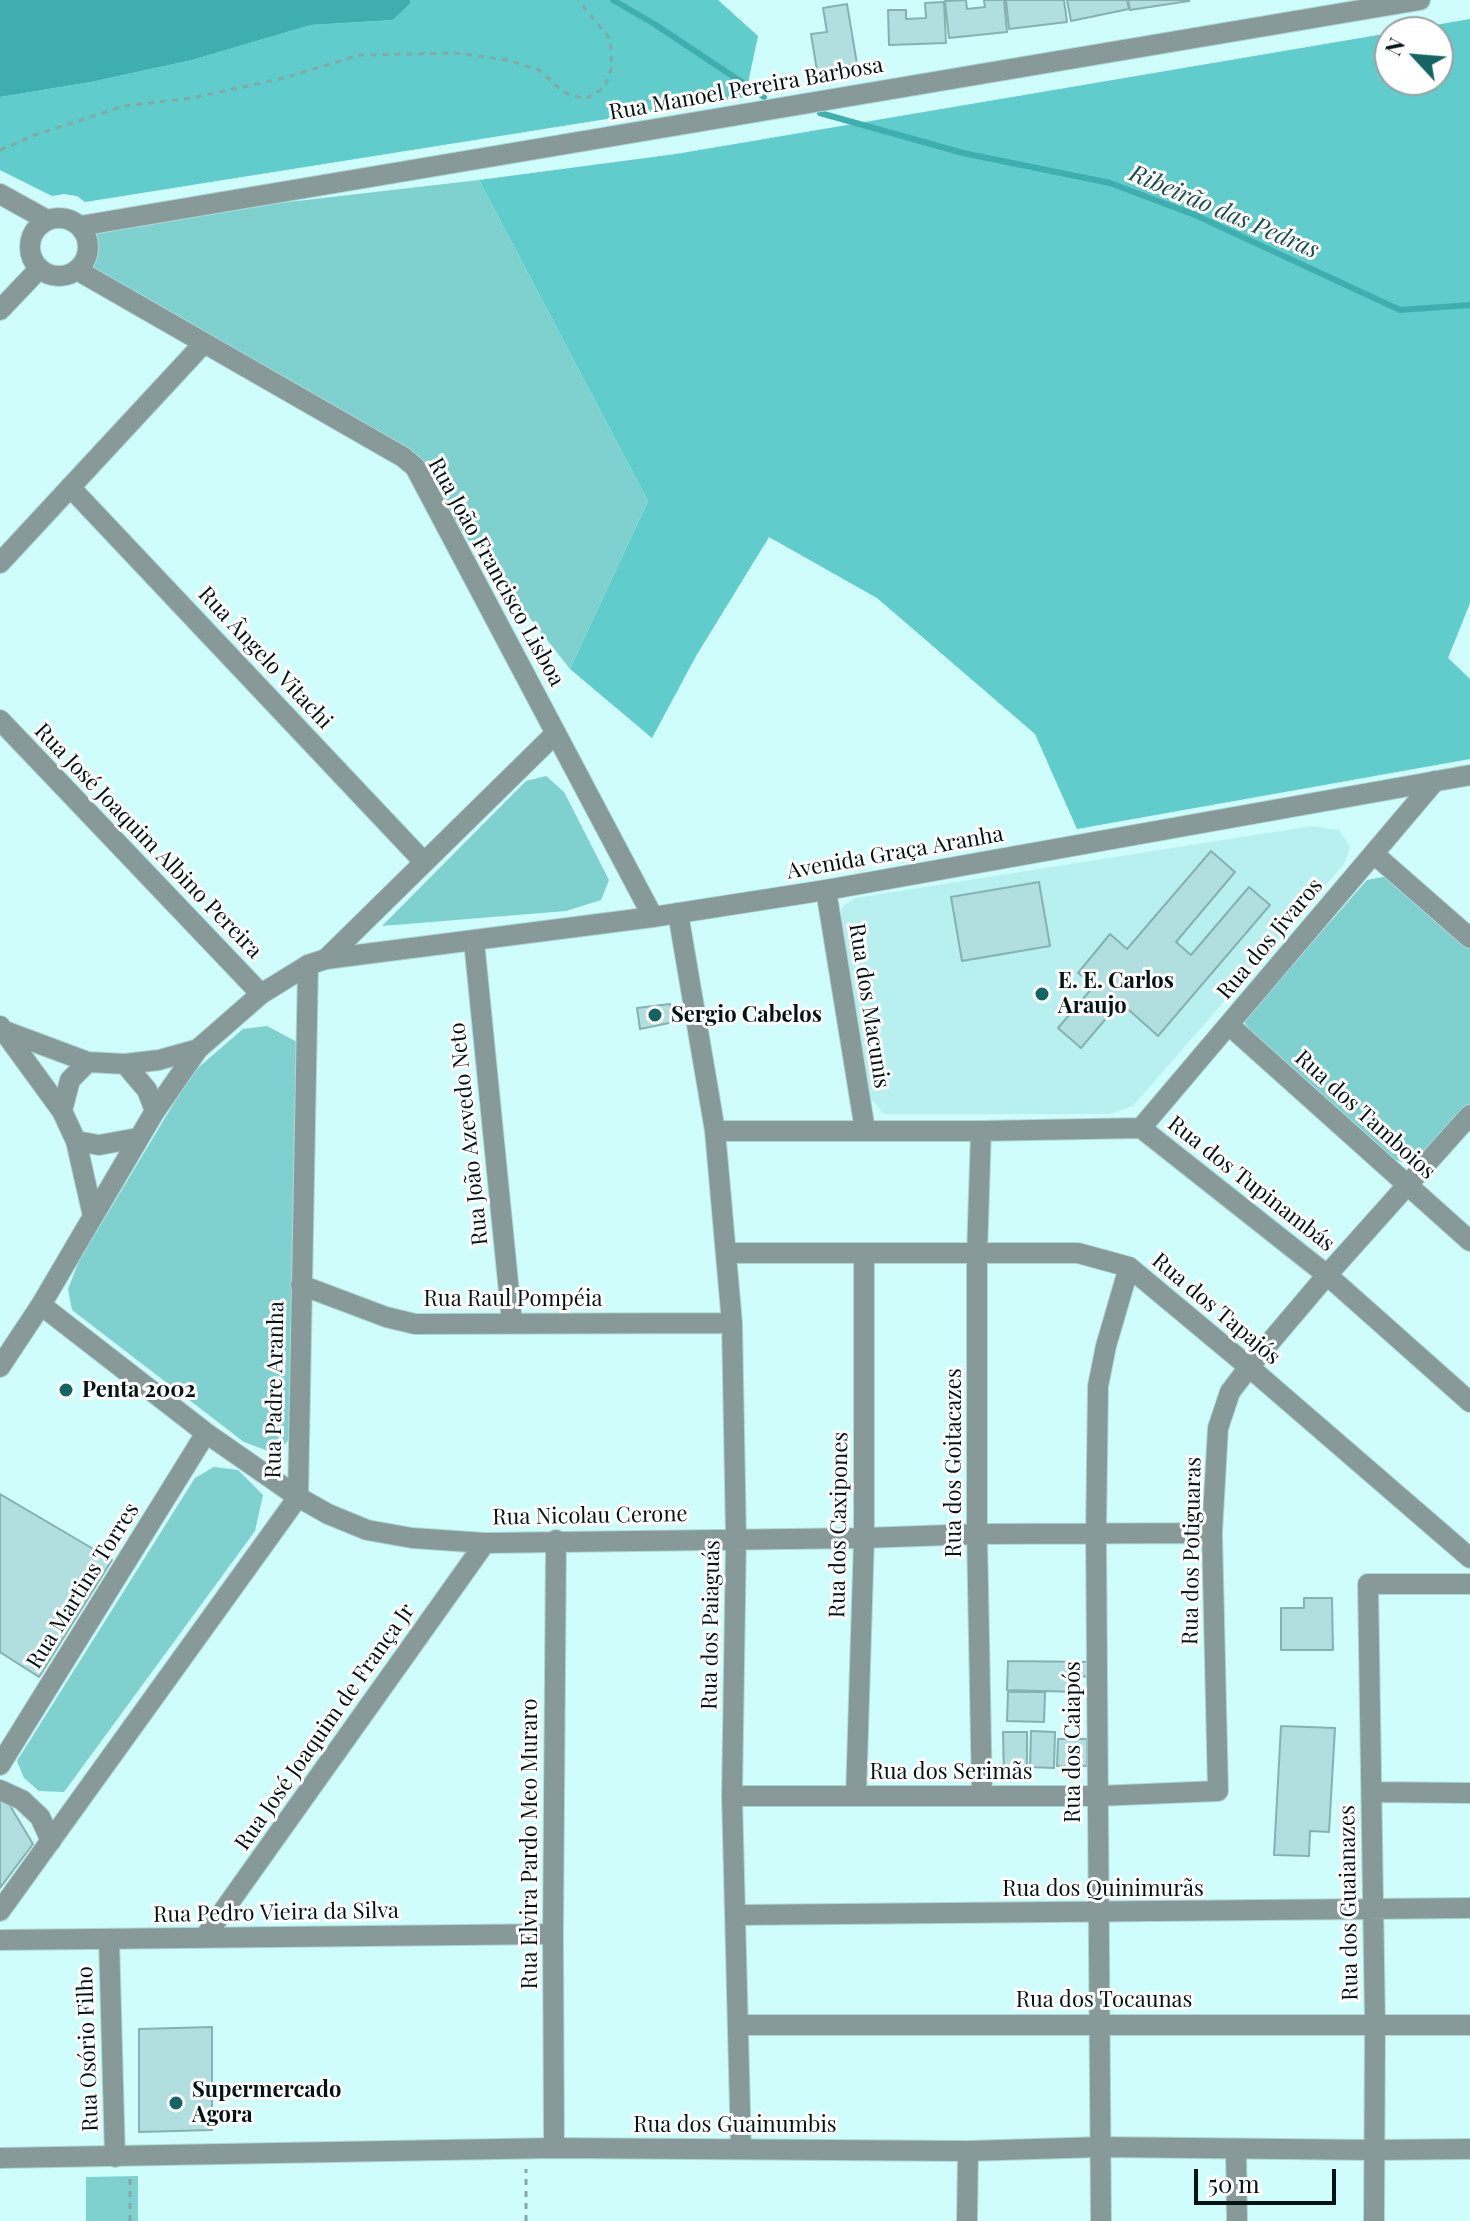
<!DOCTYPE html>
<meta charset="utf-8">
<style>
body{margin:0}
#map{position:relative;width:1470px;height:2221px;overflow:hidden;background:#cefdfc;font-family:"Playfair Display",serif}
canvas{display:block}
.north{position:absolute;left:1374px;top:16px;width:80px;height:80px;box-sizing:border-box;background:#fff;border:2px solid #9ba1a1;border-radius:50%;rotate:296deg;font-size:22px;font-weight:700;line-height:32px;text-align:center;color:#041414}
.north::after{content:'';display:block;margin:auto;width:28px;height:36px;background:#156464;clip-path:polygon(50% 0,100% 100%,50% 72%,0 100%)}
.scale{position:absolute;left:1194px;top:2169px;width:142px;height:36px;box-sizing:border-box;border:4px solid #041414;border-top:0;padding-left:10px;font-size:24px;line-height:28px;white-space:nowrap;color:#041414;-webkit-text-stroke:6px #fff;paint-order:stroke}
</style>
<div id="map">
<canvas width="1470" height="2221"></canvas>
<div class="north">N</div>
<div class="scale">50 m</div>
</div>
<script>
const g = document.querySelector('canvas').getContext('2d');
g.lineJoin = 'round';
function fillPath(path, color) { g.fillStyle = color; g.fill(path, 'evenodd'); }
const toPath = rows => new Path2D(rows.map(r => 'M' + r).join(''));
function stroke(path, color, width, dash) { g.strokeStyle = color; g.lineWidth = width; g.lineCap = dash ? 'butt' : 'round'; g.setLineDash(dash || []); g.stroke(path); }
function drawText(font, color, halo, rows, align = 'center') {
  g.font = font + ' "Playfair Display",serif'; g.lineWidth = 6; g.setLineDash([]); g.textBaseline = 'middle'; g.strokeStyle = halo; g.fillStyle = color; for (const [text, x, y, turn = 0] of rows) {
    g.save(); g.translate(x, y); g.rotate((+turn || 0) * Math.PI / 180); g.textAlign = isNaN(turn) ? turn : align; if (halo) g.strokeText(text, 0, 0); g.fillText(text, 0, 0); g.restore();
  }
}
fillPath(toPath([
 [1312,826,1339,830,1350,847,1344,864,1133,1106,1110,1114,884,1114,871,1099,841,923,842,907,855,898]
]), '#b8f0f0');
fillPath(toPath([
 [479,180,648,501,570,669,403,457,77,270,80,226],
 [546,776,564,792,609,880,601,900,566,911,382,926,526,781],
 [1383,877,1401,882,1470,943,1470,1106,1425,1157,1409,1164,1383,1156,1248,1031,1244,1020,1367,880],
 [267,1026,297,1042,291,1437,276,1454,244,1442,72,1310,68,1289,79,1261,192,1073,243,1029],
 [214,1467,238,1470,263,1495,255,1531,64,1792,39,1791,24,1778,17,1761,195,1478],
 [138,2176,138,2221,86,2221,86,2177]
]), '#7fd1d0');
fillPath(toPath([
 [410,0,718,0,758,36,745,97,85,202,77,196,64,194,52,196,0,170,0,97,91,82,192,60,311,25,393,20,411,3],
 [1470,19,1470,603,1448,658,1470,679,1470,759,1077,829,1035,734,877,598,769,537,696,656,652,738,570,669,648,501,479,180,676,154,1390,33,1390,80,1438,80,1438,32,1395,32]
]), '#60cccc');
fillPath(toPath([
 [0,0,410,0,411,3,393,20,311,25,192,60,91,82,0,97]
]), '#3eaeae');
stroke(toPath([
 [613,0,656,25,764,97],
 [820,113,963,153,1110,183,1195,215,1400,310,1470,305]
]), '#3eaeae', 6);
const building = toPath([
 [966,0,967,9,985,7,984,0,1004,0,1007,32,949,38,945,1,966,0],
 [1006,0,1064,0,1067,22,1009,29,1006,0],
 [1067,0,1127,0,1129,9,1071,21,1067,0],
 [1128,0,1189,0,1189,1,1130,10,1128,0],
 [944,2,946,43,889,45,888,10,906,10,906,19,926,18,925,3,944,2],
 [847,4,857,64,817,71,811,34,827,32,823,8,847,4],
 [1211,851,1235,872,1176,942,1191,955,1249,887,1270,905,1158,1036,1120,1002,1081,1048,1058,1028,1094,986,1078,973,1110,934,1127,949,1211,851],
 [1039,882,1050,946,962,961,951,897,1039,882],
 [670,1004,674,1022,640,1029,637,1008,670,1004],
 [0,1494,112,1560,39,1677,0,1652,0,1494],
 [1304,1598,1332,1598,1333,1650,1281,1650,1281,1608,1304,1608,1304,1598],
 [1008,1661,1091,1662,1090,1677,1078,1676,1078,1692,1007,1690,1008,1661],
 [1008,1692,1045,1692,1044,1722,1007,1721,1008,1692],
 [1281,1726,1335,1728,1329,1832,1310,1831,1309,1856,1274,1855,1281,1726],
 [1031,1731,1055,1732,1054,1768,1030,1767,1031,1731],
 [1003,1732,1027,1732,1027,1778,1004,1778,1003,1732],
 [1058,1739,1087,1739,1087,1766,1057,1766,1058,1739],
 [0,1799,6,1799,33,1844,0,1888,0,1799],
 [212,2027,212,2130,139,2132,139,2029,212,2027]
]);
fillPath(building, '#b1dfdf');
stroke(building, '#85b2b1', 2);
const minor = toPath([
 [0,194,47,220],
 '30 247a29 29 0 1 1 58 0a29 29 0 1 1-58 0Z',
 [80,226,1420,0],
 [77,270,403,457,415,467,653,917],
 [0,310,39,269],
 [70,487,424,862],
 [0,563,204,343],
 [0,720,261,994],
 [1374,854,1470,938],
 [826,890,865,1130],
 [678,913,715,1131,732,1323,736,1538,732,1796,741,2149],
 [474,941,512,1322],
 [326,959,556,733],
 [1229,1025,1470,1241],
 [0,1026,62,1111,76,1141,99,1145,138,1138],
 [5,1031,88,1062,125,1064,147,1090,155,1111],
 [62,1111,70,1080,88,1062],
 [1141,1128,1435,781],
 [715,1131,981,1131,1141,1128,1327,1275,1470,1402],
 [981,1131,977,1255,977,1534,982,1795],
 [727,1253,1078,1253,1129,1267,1249,1367,1470,1558],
 [301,1285,386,1317,415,1324,732,1323],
 [41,1305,206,1433,298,1497,328,1514,367,1530,412,1538,485,1543,864,1538,977,1534,1212,1533],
 [0,1765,206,1433],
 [0,1790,22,1800,40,1817,51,1841],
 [1372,1792,1470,1793],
 [732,1796,1098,1796,1218,1791,1212,1533,1218,1428,1230,1392,1249,1367,1327,1275,1470,1115],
 [856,1796,864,1538,864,1254],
 [0,1911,298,1497,308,965],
 [736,1915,1470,1908],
 [204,1938,485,1543],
 [109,1939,115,2157],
 [0,1940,553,1934],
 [739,2025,1470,2025],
 [554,2148,553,1934,556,1540],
 [1236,2149,1237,2221],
 [967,2221,968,2151],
 [1101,2221,1096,1534,1098,1386,1106,1346,1129,1267],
 [1374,2221,1375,2024,1368,1584,1470,1584]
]);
const tertiary = toPath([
 [125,1064,159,1060,198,1049],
 [76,1141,93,1216],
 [0,1367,41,1305,155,1111,198,1049,261,994,308,965,326,959,653,917,826,890,1470,775],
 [0,2158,554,2148,968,2151,1101,2147,1373,2150,1470,2149]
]);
stroke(minor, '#aed8d7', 22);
stroke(tertiary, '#aed8d7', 22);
stroke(toPath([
 [0,150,35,135,124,106,192,98,284,78,360,55,457,53,507,60,539,70,563,92,585,99,604,88,612,67,610,39,578,0],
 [130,2221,130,2177],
 [526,2221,526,2169]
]), '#84a8a7', 3, [6, 6]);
stroke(minor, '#879a99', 20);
stroke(tertiary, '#879a99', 20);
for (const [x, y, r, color] of [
 [1042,994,8,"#156464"],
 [655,1015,8,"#156464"],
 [66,1390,8,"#156464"],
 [176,2103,8,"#156464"]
]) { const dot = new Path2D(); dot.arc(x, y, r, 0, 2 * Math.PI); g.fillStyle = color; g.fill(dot); stroke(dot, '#fff', 3); }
drawText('22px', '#041414', '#fff', [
 ["Rua Manoel Pereira Barbosa",746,89,-10],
 ["Rua João Francisco Lisboa",496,572,61],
 ["Rua Ângelo Vitachi",265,658,47],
 ["Rua José Joaquim Albino Pereira",148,841,46],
 ["Avenida Graça Aranha",895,853,-10],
 ["Rua dos Jivaros",1270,939,-50],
 ["Rua dos Macunis",869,1006,81],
 ["Rua dos Tamboios",1365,1115,42],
 ["Rua João Azevedo Neto",469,1134,-96],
 ["Rua dos Tupinambás",1251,1184,38],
 ["Rua Raul Pompéia",513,1299],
 ["Rua dos Tapajós",1216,1309,40],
 ["Rua Padre Aranha",275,1390,-89],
 ["Rua dos Goitacazes",954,1463,-90],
 ["Rua Nicolau Cerone",590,1516,-1],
 ["Rua dos Caxipones",839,1525,-89],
 ["Rua dos Potiguaras",1192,1551,-89],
 ["Rua Martins Torres",83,1586,-58],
 ["Rua dos Paiaguás",711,1625,-89],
 ["Rua José Joaquim de França Jr",325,1727,-55],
 ["Rua dos Caiapós",1073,1742,-90],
 ["Rua dos Serimãs",951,1772],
 ["Rua Elvira Pardo Meo Muraro",530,1844,-90],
 ["Rua dos Quinimurãs",1103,1889],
 ["Rua dos Guaianazes",1349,1903,-91],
 ["Rua Pedro Vieira da Silva",276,1913,-1],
 ["Rua dos Tocaunas",1104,2000],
 ["Rua Osório Filho",88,2049,-92],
 ["Rua dos Guainumbis",735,2125]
]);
drawText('bold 22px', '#041414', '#fff', [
 ["E. E. Carlos",1058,981],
 ["Araujo",1058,1006],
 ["Sergio Cabelos",671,1015],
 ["Penta 2002",82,1390],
 ["Supermercado",192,2090],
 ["Agora",192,2115]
], 'left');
drawText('italic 24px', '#1d4e4e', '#fff', [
 ["Ribeirão das Pedras",1224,212,23]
]);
</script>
